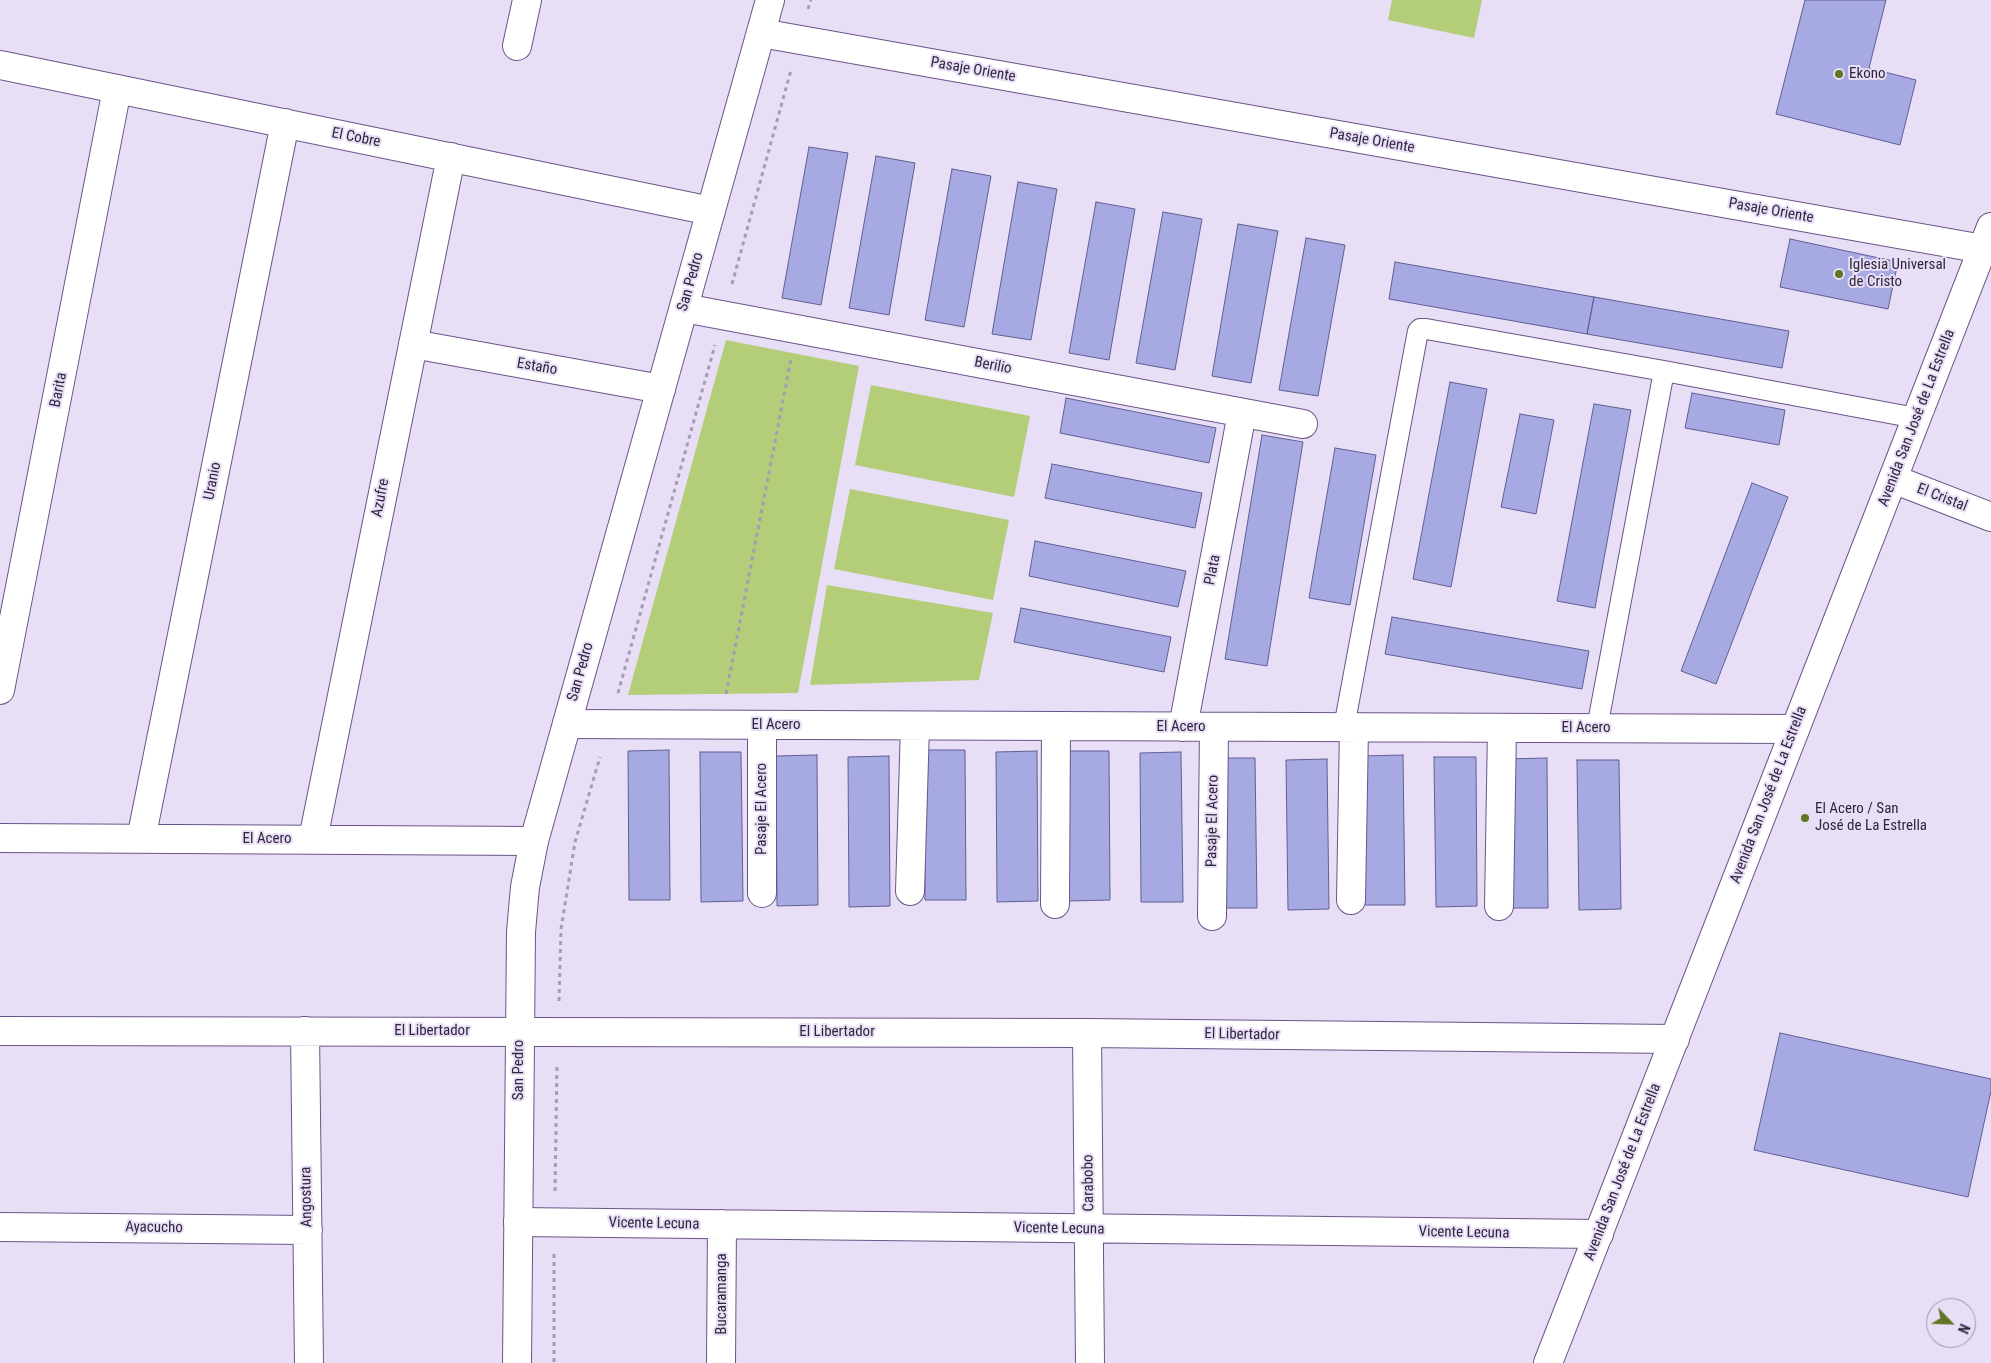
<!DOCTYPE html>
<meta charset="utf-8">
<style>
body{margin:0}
#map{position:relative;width:1991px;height:1363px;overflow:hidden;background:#e8def6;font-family:"Roboto Condensed",sans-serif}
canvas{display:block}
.north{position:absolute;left:1926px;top:1298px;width:50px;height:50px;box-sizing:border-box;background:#e8def6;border:1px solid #9e94ac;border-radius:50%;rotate:114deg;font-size:14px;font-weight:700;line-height:20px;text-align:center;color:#2f253c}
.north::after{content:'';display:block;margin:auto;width:18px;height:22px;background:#607526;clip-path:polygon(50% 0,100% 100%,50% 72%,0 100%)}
</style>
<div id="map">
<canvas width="1991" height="1363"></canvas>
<div class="north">N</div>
</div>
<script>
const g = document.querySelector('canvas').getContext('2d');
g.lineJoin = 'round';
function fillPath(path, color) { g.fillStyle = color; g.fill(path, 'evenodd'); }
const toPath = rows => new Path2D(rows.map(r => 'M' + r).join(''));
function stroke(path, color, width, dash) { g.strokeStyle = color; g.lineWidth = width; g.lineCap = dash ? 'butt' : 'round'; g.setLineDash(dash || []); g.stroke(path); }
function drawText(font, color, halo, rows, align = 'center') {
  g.font = font + ' "Roboto Condensed",sans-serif'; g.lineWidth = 4; g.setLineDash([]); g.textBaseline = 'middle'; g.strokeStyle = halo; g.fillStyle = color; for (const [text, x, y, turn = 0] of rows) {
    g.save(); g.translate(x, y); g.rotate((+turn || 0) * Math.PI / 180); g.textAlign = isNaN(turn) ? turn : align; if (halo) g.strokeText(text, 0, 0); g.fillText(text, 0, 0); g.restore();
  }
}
fillPath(toPath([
 [1392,0,1482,0,1474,38,1388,20],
 [726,340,859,366,798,693,628,695],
 [871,385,1030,416,1014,497,855,465],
 [850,489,1009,520,993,600,834,569],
 [827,585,993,613,979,680,810,685]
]), '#b3cd79');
const building = toPath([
 [1805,0,1886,0,1869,68,1916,80,1900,145,1776,114,1805,0],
 [809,147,848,153,821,305,782,298,809,147],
 [876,156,915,163,889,315,849,308,876,156],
 [952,169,991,176,964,327,925,320,952,169],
 [1018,182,1057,189,1031,340,992,334,1018,182],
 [1096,202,1135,209,1109,360,1069,353,1096,202],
 [1163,212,1202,219,1175,370,1136,363,1163,212],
 [1238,224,1278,231,1251,383,1212,376,1238,224],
 [1306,238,1345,245,1318,396,1279,390,1306,238],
 [1790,239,1898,262,1888,309,1780,287,1790,239],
 [1395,262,1594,297,1587,334,1389,299,1395,262],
 [1594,297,1789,331,1782,368,1587,334,1594,297],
 [1450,382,1487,389,1451,587,1413,579,1450,382],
 [1692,393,1785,410,1779,445,1685,428,1692,393],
 [1066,398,1216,428,1209,463,1060,433,1066,398],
 [1594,404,1631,410,1595,608,1557,601,1594,404],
 [1520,414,1554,420,1536,514,1501,507,1520,414],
 [1262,435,1303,442,1267,666,1225,659,1262,435],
 [1335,448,1376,455,1350,605,1309,598,1335,448],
 [1052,464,1202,493,1195,528,1045,498,1052,464],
 [1752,483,1788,497,1716,684,1681,671,1752,483],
 [1035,541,1186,571,1178,607,1029,576,1035,541],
 [1021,608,1171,637,1164,672,1014,642,1021,608],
 [1392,617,1589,651,1582,689,1385,654,1392,617],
 [669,750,670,900,629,900,628,751,669,750],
 [924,750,965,750,966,900,925,900,924,750],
 [1037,751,1038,901,997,902,996,752,1037,751],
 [1068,751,1109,751,1110,900,1069,901,1068,751],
 [700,752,741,752,743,901,701,902,700,752],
 [1181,752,1183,902,1141,902,1140,753,1181,752],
 [817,755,818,905,777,906,776,756,817,755],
 [1403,755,1405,905,1364,905,1362,756,1403,755],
 [889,756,890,906,849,907,848,757,889,756],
 [1434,757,1476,757,1477,906,1436,907,1434,757],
 [1214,758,1255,758,1257,908,1215,908,1214,758],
 [1547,758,1548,908,1507,908,1505,759,1547,758],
 [1327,759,1329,909,1288,910,1286,760,1327,759],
 [1577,760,1619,760,1621,909,1579,910,1577,760],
 [1780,1033,1991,1079,1991,1091,1968,1197,1754,1150,1780,1033]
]);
fillPath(building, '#a7a9e3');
stroke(building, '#5f5f94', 1);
const service = toPath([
 [1344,727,1415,347,1418,331,1420,329,1426,329,1664,371,1916,418],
 [1597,728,1664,371]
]);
const minor = toPath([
 [761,33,1983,249],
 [517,46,527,0],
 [0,65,711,211],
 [684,308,1303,424],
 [413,344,661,389],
 [1893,479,1991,517],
 [0,690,117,89],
 [567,724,1795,729],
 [762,725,762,893],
 [1183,727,1242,413],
 [0,838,534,841],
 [141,839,285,123],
 [313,839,451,157],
 [910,891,915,726],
 [1351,900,1354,728],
 [1055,904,1056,726],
 [1499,906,1502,728],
 [1212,916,1214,727],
 [0,1031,1087,1033,1675,1039],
 [305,1031,309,1363],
 [1087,1033,1090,1363],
 [518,1222,1599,1234],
 [0,1227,308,1230],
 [721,1363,722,1224]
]);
const tertiary = toPath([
 [517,1363,521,932,525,887,534,841,770,0]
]);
const secondary = toPath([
 [1548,1363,1991,227]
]);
stroke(service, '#6b5588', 22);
stroke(minor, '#6b5588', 30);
stroke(tertiary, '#6b5588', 30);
stroke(secondary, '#6b5588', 30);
stroke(toPath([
 [808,9,811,0],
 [732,284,791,70],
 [618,693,715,345],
 [726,694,791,359],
 [559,1001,561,929,575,842,600,757],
 [555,1191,557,1064],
 [554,1254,554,1363]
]), '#a69cb4', 3, [4, 4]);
stroke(service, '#fff', 20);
stroke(minor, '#fff', 28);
stroke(tertiary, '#fff', 28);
stroke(secondary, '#fff', 28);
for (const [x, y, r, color] of [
 [1839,74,5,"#607526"],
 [1839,274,5,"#607526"],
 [1805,818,5,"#607526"]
]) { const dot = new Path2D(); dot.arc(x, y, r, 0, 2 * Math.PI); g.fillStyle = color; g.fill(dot); stroke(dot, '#e8def6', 2); }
drawText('15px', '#2f253c', '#e8def6', [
 ["Pasaje Oriente",973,70,10],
 ["El Cobre",356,138,11],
 ["Pasaje Oriente",1372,141,10],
 ["Pasaje Oriente",1771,211,10],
 ["San Pedro",691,282,-74],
 ["Berilio",993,366,11],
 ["Estaño",537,367,10],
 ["Barita",59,390,-79],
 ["Avenida San José de La Estrella",1917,418,-69],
 ["Uranio",213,481,-79],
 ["Azufre",381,498,-79],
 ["El Cristal",1942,498,21],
 ["Plata",1213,570,-79],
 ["San Pedro",581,672,-74],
 ["El Acero",776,725],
 ["El Acero",1181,727],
 ["El Acero",1586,728],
 ["Avenida San José de La Estrella",1769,795,-69],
 ["Pasaje El Acero",762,809,-90],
 ["Pasaje El Acero",1213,821,-89],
 ["El Acero",267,839],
 ["El Libertador",432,1031],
 ["El Libertador",837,1032],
 ["El Libertador",1242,1035,1],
 ["San Pedro",519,1070,-90],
 ["Avenida San José de La Estrella",1623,1172,-69],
 ["Carabobo",1089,1183,-91],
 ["Angostura",307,1197,-91],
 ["Vicente Lecuna",654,1224,1],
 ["Ayacucho",154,1228,1],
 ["Vicente Lecuna",1059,1229,1],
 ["Vicente Lecuna",1464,1233,1],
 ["Bucaramanga",722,1294,-90]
]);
drawText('15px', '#2f253c', '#e8def6', [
 ["Ekono",1849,74],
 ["Iglesia Universal",1849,265],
 ["de Cristo",1849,282],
 ["El Acero / San",1815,809],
 ["José de La Estrella",1815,826]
], 'left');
</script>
